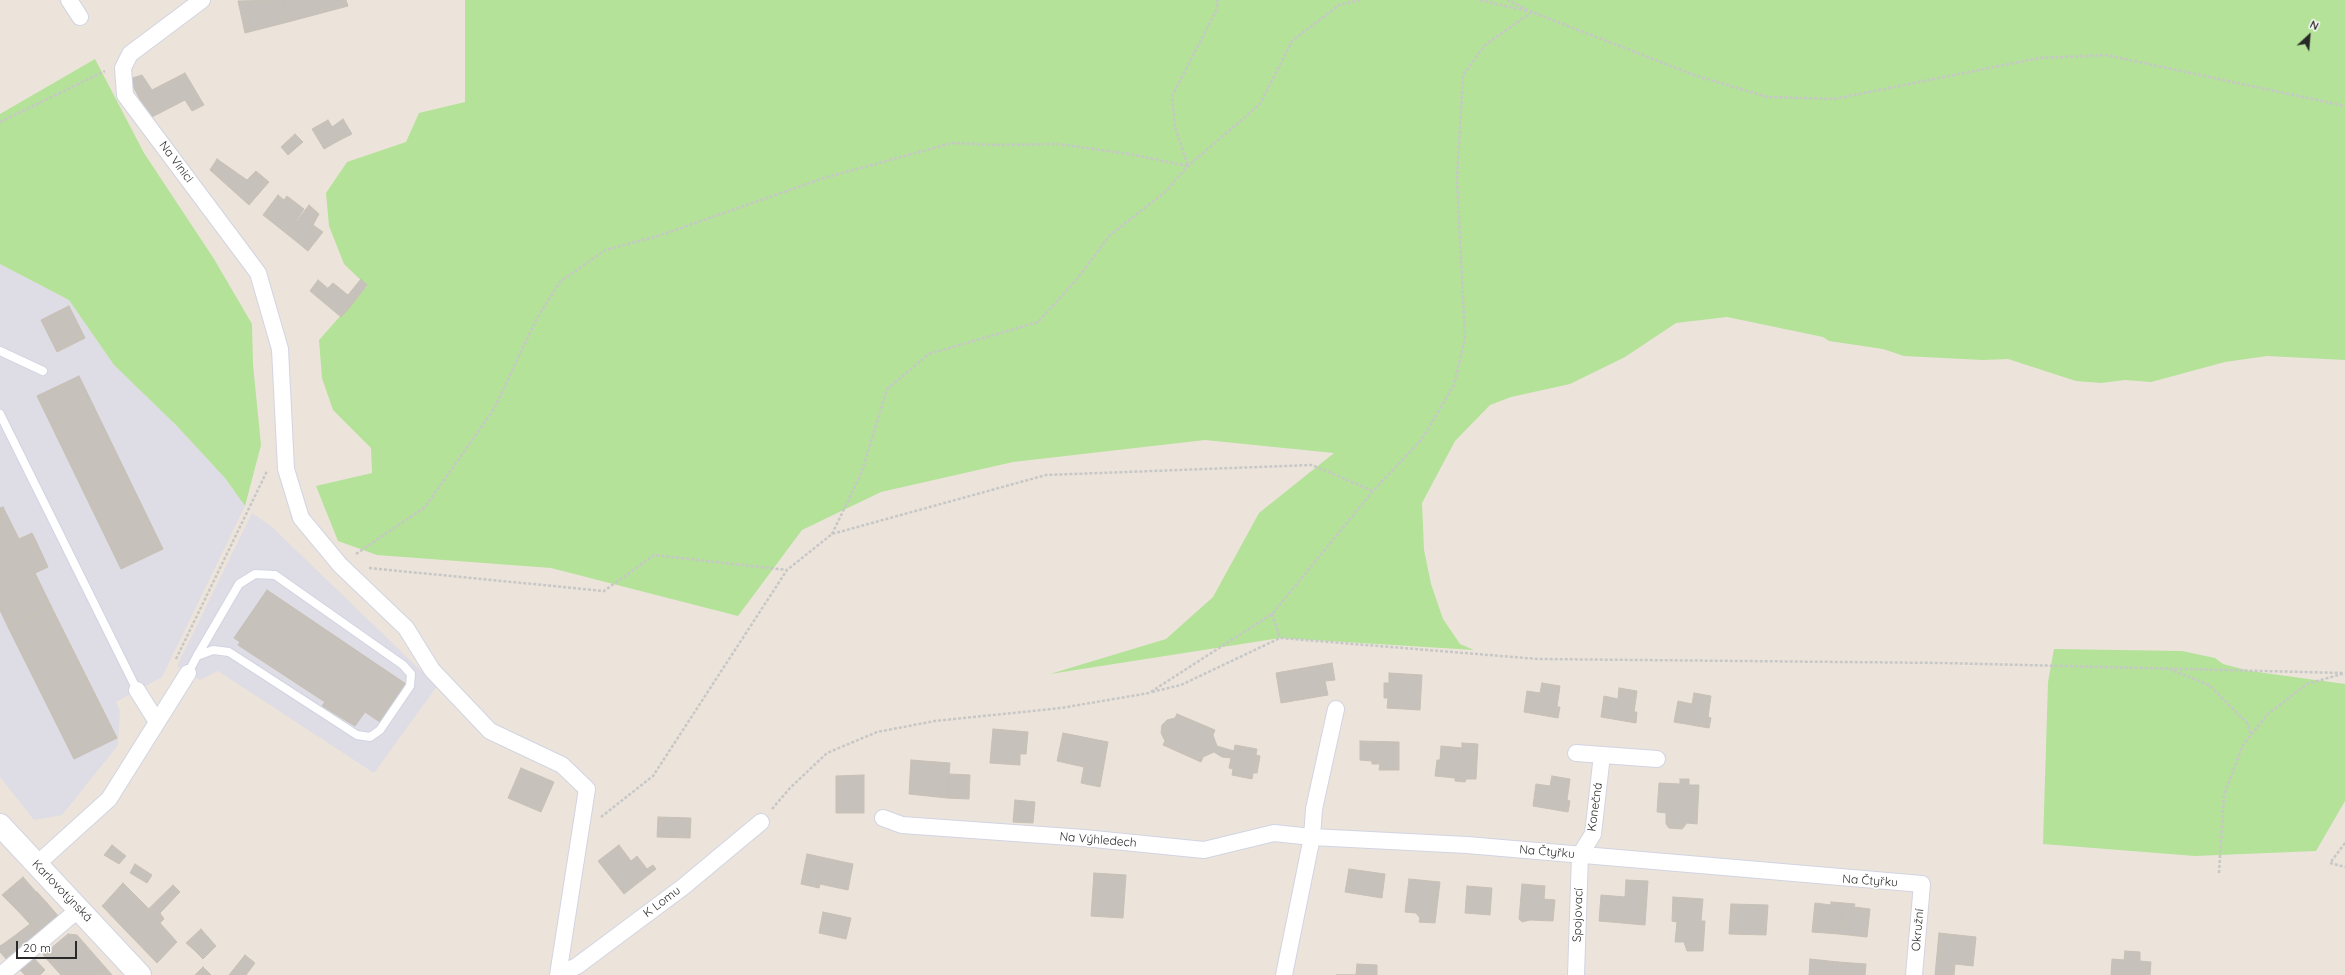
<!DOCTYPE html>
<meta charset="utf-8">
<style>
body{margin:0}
#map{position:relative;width:2345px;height:975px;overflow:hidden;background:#ece4db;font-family:Quicksand,sans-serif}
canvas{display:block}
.north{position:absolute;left:2289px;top:16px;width:40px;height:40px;-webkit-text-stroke:3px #fff;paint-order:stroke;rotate:26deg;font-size:11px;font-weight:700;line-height:16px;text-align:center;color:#292929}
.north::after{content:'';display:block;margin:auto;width:14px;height:18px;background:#292929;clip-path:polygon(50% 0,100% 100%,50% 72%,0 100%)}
.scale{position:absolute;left:16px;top:941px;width:61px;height:18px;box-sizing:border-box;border:2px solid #292929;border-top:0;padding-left:5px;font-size:12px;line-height:14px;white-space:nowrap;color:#292929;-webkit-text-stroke:3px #fff;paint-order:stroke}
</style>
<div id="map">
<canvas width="2345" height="975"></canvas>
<div class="north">N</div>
<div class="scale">20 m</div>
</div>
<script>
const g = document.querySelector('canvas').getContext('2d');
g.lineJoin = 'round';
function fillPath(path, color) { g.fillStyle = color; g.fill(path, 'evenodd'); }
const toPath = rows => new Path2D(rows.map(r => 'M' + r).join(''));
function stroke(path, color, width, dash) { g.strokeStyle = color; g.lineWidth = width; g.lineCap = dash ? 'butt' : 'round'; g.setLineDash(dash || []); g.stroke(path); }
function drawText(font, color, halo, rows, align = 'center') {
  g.font = font + ' Quicksand,sans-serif'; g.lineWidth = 3.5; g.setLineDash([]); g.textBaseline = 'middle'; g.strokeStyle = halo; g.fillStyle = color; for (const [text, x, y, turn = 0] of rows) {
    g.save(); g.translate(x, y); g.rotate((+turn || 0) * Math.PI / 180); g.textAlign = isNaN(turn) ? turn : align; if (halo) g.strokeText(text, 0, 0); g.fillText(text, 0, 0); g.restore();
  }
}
fillPath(toPath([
 [0,264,69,300,114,365,176,425,225,478,245,506,162,677,116,702,120,711,118,745,62,815,34,820,0,777],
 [252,513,272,527,437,686,374,773,218,671,200,680,177,666]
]), '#dedce4');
fillPath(toPath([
 [465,0,2345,0,2345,360,2267,356,2225,362,2151,382,2125,380,2101,383,2076,381,2008,359,1983,360,1904,356,1883,349,1829,341,1823,337,1727,317,1676,323,1625,357,1570,384,1511,397,1490,405,1455,441,1422,503,1424,550,1431,584,1443,619,1460,644,1474,650,1280,638,1050,674,1166,639,1213,597,1259,513,1334,453,1205,440,1013,462,881,492,802,530,738,616,551,568,377,555,338,541,316,486,372,473,371,448,333,410,322,378,319,340,367,286,344,264,329,226,326,193,347,162,406,142,419,113,465,102],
 [95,59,144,153,214,259,252,324,253,365,261,445,245,506,225,478,176,425,114,365,69,300,0,264,0,114],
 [2054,649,2182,651,2215,658,2223,664,2250,671,2345,684,2345,801,2316,851,2195,856,2043,844,2048,682]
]), '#b3e298');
const building = toPath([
 [282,0,288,22,245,33,238,1,282,0],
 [282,0,346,0,348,6,288,22,282,0],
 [185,73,204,105,192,111,185,100,150,118,129,79,142,75,152,90,185,73],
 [343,119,352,134,340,140,332,127,343,119],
 [328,120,340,140,324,149,312,129,328,120],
 [295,134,303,142,288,155,281,147,295,134],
 [217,159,247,180,256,171,269,182,249,205,210,170,217,159],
 [278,195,284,200,287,196,304,209,287,234,263,215,278,195],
 [309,205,319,214,313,225,323,232,308,251,287,234,309,205],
 [361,279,367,285,350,307,328,288,333,283,348,295,361,279],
 [318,280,350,307,341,317,310,291,318,280],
 [69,306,85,338,57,352,41,320,69,306],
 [79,376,163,549,121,569,37,396,79,376],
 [3,507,19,539,32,533,36,541,48,567,35,573,51,606,8,627,0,610,0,508,3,507],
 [267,590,406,684,380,722,365,712,355,726,322,706,325,702,238,645,240,642,234,638,267,590],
 [51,606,117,738,74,759,8,627,51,606],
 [1332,663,1335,680,1325,681,1328,695,1281,703,1276,673,1332,663],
 [1389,673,1422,675,1420,710,1387,708,1388,698,1384,698,1384,683,1389,683,1389,673],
 [1542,683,1560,686,1557,707,1560,707,1558,718,1524,712,1527,691,1540,693,1542,683],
 [1619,688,1637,691,1634,712,1637,712,1636,723,1601,717,1604,696,1618,699,1619,688],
 [1694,693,1711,696,1708,717,1711,718,1709,728,1674,722,1678,701,1692,704,1694,693],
 [1177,714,1215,730,1213,735,1217,746,1234,751,1235,745,1257,749,1256,755,1260,756,1257,773,1253,773,1252,779,1232,775,1233,769,1229,768,1231,758,1222,757,1214,752,1203,757,1201,762,1163,745,1165,741,1161,733,1162,725,1167,720,1175,718,1177,714],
 [993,729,1028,732,1026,754,1020,754,1020,765,990,763,993,729],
 [1063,733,1108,742,1100,787,1081,783,1084,767,1057,761,1063,733],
 [1360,741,1399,742,1399,770,1379,770,1380,764,1372,764,1372,761,1360,760,1360,741],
 [1462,743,1478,744,1476,779,1466,779,1465,782,1455,781,1455,778,1435,776,1437,760,1440,760,1441,746,1462,748,1462,743],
 [911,760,950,763,947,798,909,794,911,760],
 [521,768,554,782,541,812,508,798,521,768],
 [949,774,970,775,969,799,947,798,949,774],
 [864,775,864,813,836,813,836,776,864,775],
 [1552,776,1570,779,1567,800,1570,801,1568,812,1533,806,1536,784,1550,786,1552,776],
 [1680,779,1689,779,1689,785,1699,785,1697,824,1687,823,1682,829,1669,828,1666,824,1666,813,1657,812,1659,783,1680,784,1680,779],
 [1015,800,1035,802,1033,823,1013,822,1015,800],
 [658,817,691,818,690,838,657,837,658,817],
 [112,845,126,856,119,864,104,855,112,845],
 [619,845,631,861,637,856,647,869,653,865,656,869,624,894,598,861,619,845],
 [807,854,853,864,848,890,820,884,819,888,801,884,807,854],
 [135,864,152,875,147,883,130,873,135,864],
 [1349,869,1385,874,1382,898,1345,892,1349,869],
 [1094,873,1126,875,1123,918,1091,916,1094,873],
 [23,877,37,893,17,910,2,895,23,877],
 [1409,879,1440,882,1435,923,1419,922,1420,918,1416,913,1405,912,1409,879],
 [1626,880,1648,881,1645,925,1599,921,1601,895,1625,897,1626,880],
 [123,883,149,909,126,931,102,906,123,883],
 [1522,884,1545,886,1544,899,1555,900,1553,921,1530,920,1522,922,1519,919,1522,884],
 [173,885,180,892,160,913,164,919,160,923,177,942,157,963,126,931,173,885],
 [1467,886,1492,888,1490,915,1465,913,1467,886],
 [37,892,47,903,36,911,41,915,30,924,17,910,37,892],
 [1673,897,1703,899,1701,921,1705,921,1703,951,1687,951,1684,942,1675,942,1677,922,1672,921,1673,897],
 [1831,902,1843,903,1839,934,1812,932,1815,903,1831,905,1831,902],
 [47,903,60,918,39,935,30,924,41,915,36,911,47,903],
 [1843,903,1855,904,1854,907,1870,909,1867,937,1839,934,1843,903],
 [1731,904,1768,905,1766,935,1729,934,1731,904],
 [823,912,851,918,846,939,819,933,823,912],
 [30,924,39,935,18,952,9,940,30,924],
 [201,929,208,937,194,950,186,943,201,929],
 [1939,933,1976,937,1973,966,1955,964,1954,975,1935,975,1939,933],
 [68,934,77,935,105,967,92,975,61,975,43,955,68,934],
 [208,937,216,946,203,959,194,950,208,937],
 [9,940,18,952,7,960,0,952,0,946,9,940],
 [2125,951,2140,952,2140,961,2151,962,2150,975,2111,975,2112,959,2124,960,2125,951],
 [31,955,45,970,40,975,25,975,17,967,31,955],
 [245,955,255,963,246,975,229,975,245,955],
 [1810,959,1838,962,1837,975,1809,975,1810,959],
 [1838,962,1866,964,1865,975,1837,975,1838,962],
 [1357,964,1377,965,1377,975,1336,975,1356,975,1357,964],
 [105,967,112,975,92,975,105,967],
 [203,967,211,975,195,975,203,967]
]);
fillPath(building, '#c7c1bb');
stroke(building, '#c7c0b5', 1);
const lane = toPath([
 [0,351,43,371],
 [0,414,137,690],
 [188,673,197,656,239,584,255,574,275,575,403,665,411,674,410,686,380,730,370,737,357,735,229,652,213,650,197,656]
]);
const street = toPath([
 [69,0,80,17],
 [202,0,130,54,123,68,125,95,258,273,280,349,286,469,301,518,340,565,406,628,432,670,490,731,562,765,587,789,558,975],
 [137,690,157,722],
 [1576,753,1657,759],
 [883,818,902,825,1084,838,1204,850,1274,833,1312,837,1467,845,1922,884,1914,975],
 [36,865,109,799,188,673],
 [559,974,577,966,683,887,761,822],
 [1,975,79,909],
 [1284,975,1312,837,1314,809,1336,709],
 [1576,975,1580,855,1593,834,1602,755]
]);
const secondary = toPath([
 [0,825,140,975]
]);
stroke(lane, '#d1d4e2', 10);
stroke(street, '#d1d4e2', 18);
stroke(secondary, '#d1d4e2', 24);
stroke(toPath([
 [1480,0,1527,11],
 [1507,0,1532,12,1694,75,1767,97,1834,99,2039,58,2106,55,2345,106],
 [0,122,105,71],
 [832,534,861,474,887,389,929,354,1038,322,1077,279,1110,235,1165,192,1188,166,1260,104,1292,41,1339,5,1360,0],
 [356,554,425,507,494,409,537,318,560,282,605,250,658,236,824,178,952,143,998,145,1058,144,1129,154,1188,166,1175,127,1172,96,1216,11,1218,0],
 [369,568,604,591,654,555,787,570],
 [1272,614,1280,638],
 [176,659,267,471],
 [2169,669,2209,685,2247,723,2251,734],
 [1152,692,1181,685,1280,638,1538,659,1944,663,2343,673],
 [772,809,790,788,827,753,877,732,935,721,1061,708,1149,693,1272,614,1373,491,1422,439,1454,385,1465,338,1457,179,1463,75,1485,45,1532,12],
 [601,817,653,776,787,570,832,534,1046,475,1312,465,1373,491],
 [2345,843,2330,863,2345,867],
 [2219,873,2224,795,2243,745,2267,715,2307,684,2345,673]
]), '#c7c7c7', 2.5, [3, 2]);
stroke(lane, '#fff', 8);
stroke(street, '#fff', 16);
stroke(secondary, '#fff', 22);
drawText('12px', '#292929', '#fff', [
 ["Na Vinici",176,162,53],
 ["Konečná",1595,807,-82],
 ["Na Výhledech",1098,840,5],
 ["Na Čtyřku",1547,852,5],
 ["Na Čtyřku",1870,881,4],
 ["Karlovotýnská",62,891,46],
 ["K Lomu",662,902,-37],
 ["Spojovací",1578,915,-88],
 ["Okružní",1918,930,-85]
]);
</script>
